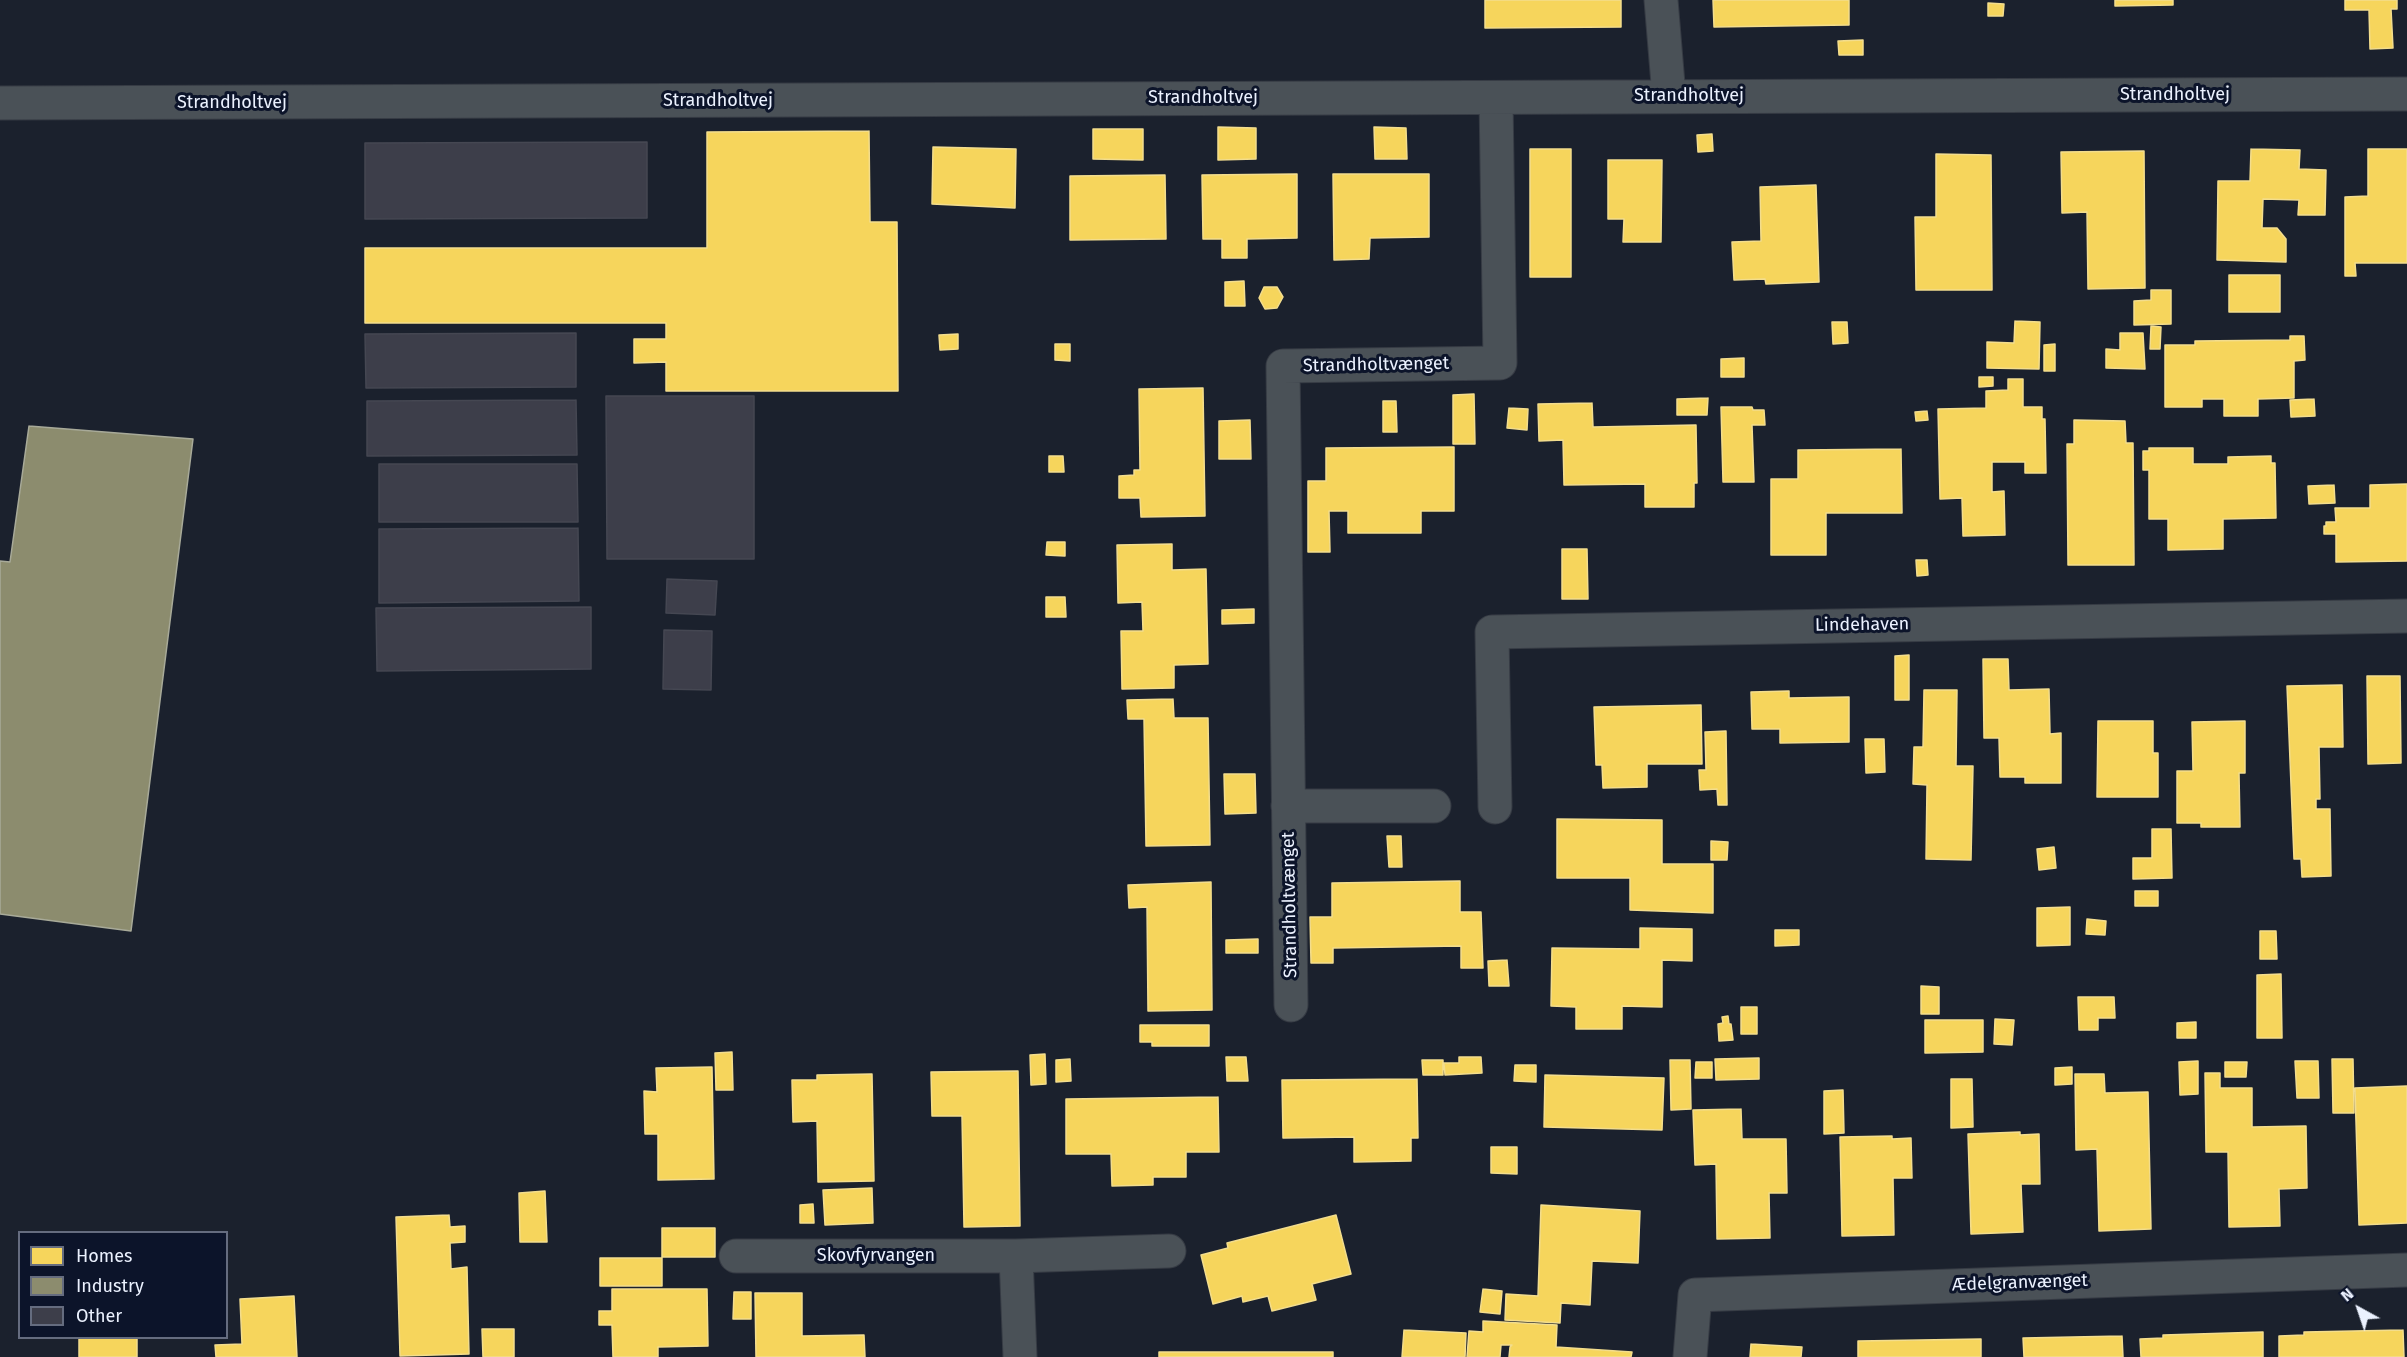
<!DOCTYPE html>
<meta charset="utf-8">
<style>
body{margin:0}
#map{position:relative;width:2407px;height:1357px;overflow:hidden;background:#1b212d;font-family:"Fira Sans",sans-serif}
canvas{display:block}
.legend{position:absolute;left:18px;top:1231px;width:210px;height:108px;box-sizing:border-box;background:#0c142a;border:2px solid #656c7f;margin:0;padding:8px 10px;list-style:none;font-size:18px;color:#ebf1fe}
.legend li{display:flex;align-items:center;gap:12px;height:30px}
.legend b{width:30px;border:2px solid #656c7f}
.north{position:absolute;left:2329px;top:1279px;width:60px;height:60px;-webkit-text-stroke:4px #0c142a;paint-order:stroke;rotate:320deg;font-size:16px;font-weight:700;line-height:24px;text-align:center;color:#ebf1fe}
.north::after{content:'';display:block;margin:auto;width:21px;height:27px;background:#ebf1fe;clip-path:polygon(50% 0,100% 100%,50% 72%,0 100%)}
</style>
<div id="map">
<canvas width="2407" height="1357"></canvas>
<ul class="legend">
<li><b style="height:16px;background:#f6d55c"></b>Homes</li>
<li><b style="height:16px;background:#8c8c6e"></b>Industry</li>
<li><b style="height:16px;background:#3d3e4a"></b>Other</li>
</ul>
<div class="north">N</div>
</div>
<script>
const g = document.querySelector('canvas').getContext('2d');
g.lineJoin = 'round';
function fillPath(path, color) { g.fillStyle = color; g.fill(path, 'evenodd'); }
const toPath = rows => new Path2D(rows.map(r => 'M' + r).join(''));
function stroke(path, color, width, dash) { g.strokeStyle = color; g.lineWidth = width; g.lineCap = dash ? 'butt' : 'round'; g.setLineDash(dash || []); g.stroke(path); }
function drawText(font, color, halo, rows, align = 'center') {
  g.font = font + ' "Fira Sans",sans-serif'; g.lineWidth = 6; g.setLineDash([]); g.textBaseline = 'middle'; g.strokeStyle = halo; g.fillStyle = color; for (const [text, x, y, turn = 0] of rows) {
    g.save(); g.translate(x, y); g.rotate((+turn || 0) * Math.PI / 180); g.textAlign = isNaN(turn) ? turn : align; if (halo) g.strokeText(text, 0, 0); g.fillText(text, 0, 0); g.restore();
  }
}
const homes = toPath([
 [1485,0,1621,0,1621,27,1485,28,1485,0],
 [1713,0,1849,0,1849,25,1714,27,1713,0],
 [2115,0,2173,0,2173,5,2115,6,2115,0],
 [2345,0,2397,0,2397,9,2391,9,2393,48,2370,49,2369,10,2345,10,2345,0],
 [1988,3,2004,4,2003,16,1988,16,1988,3],
 [1863,40,1863,55,1839,55,1838,41,1863,40],
 [1218,127,1256,128,1256,159,1218,160,1218,127],
 [1374,127,1406,128,1407,159,1375,159,1374,127],
 [1093,129,1143,129,1143,160,1093,159,1093,129],
 [869,131,870,222,897,222,898,391,666,391,666,362,634,363,634,339,666,339,666,323,365,323,365,248,707,248,707,132,869,131],
 [1712,134,1713,151,1698,152,1697,135,1712,134],
 [933,147,1016,149,1015,208,932,204,933,147],
 [1530,149,1571,149,1571,277,1530,277,1530,149],
 [2251,149,2300,150,2299,169,2326,170,2325,215,2298,215,2299,200,2263,199,2262,228,2277,228,2286,239,2286,262,2217,260,2218,181,2250,181,2251,149],
 [2368,149,2407,149,2407,263,2355,263,2356,276,2345,276,2345,197,2368,196,2368,149],
 [2144,151,2145,288,2088,289,2087,212,2062,213,2061,152,2144,151],
 [1936,154,1991,155,1992,290,1916,290,1915,217,1936,217,1936,154],
 [1608,160,1662,160,1661,242,1623,242,1624,219,1608,219,1608,160],
 [1297,174,1297,238,1247,239,1247,258,1222,258,1222,239,1203,239,1202,175,1297,174],
 [1333,174,1429,174,1429,237,1370,238,1369,259,1334,260,1333,174],
 [1165,175,1166,239,1070,240,1070,176,1165,175],
 [1816,185,1819,282,1766,284,1765,279,1734,280,1732,242,1761,241,1760,187,1816,185],
 [2229,275,2280,275,2280,312,2229,312,2229,275],
 [1244,281,1245,306,1225,306,1225,282,1244,281],
 [1264,287,1277,287,1283,297,1277,308,1265,309,1259,298,1264,287],
 [2151,290,2171,290,2171,324,2134,325,2134,301,2151,300,2151,290],
 [2015,321,2040,322,2039,369,1987,368,1987,342,2014,343,2015,321],
 [1832,322,1847,322,1848,343,1833,344,1832,322],
 [2151,326,2161,327,2160,349,2150,349,2151,326],
 [2120,333,2143,333,2145,369,2106,368,2106,349,2120,350,2120,333],
 [958,334,958,349,940,350,939,335,958,334],
 [2290,336,2304,336,2305,360,2294,361,2294,398,2258,399,2258,416,2224,416,2224,399,2202,399,2202,407,2165,407,2165,345,2195,345,2195,341,2290,340,2290,336],
 [1055,344,1070,344,1070,361,1055,360,1055,344],
 [2055,344,2055,371,2044,371,2044,345,2055,344],
 [1744,358,1744,377,1721,377,1721,359,1744,358],
 [1979,377,1993,377,1993,386,1979,387,1979,377],
 [2008,379,2023,379,2023,407,2042,407,2042,419,2045,419,2046,473,2025,473,2025,462,1992,462,1992,492,2004,491,2005,535,1963,536,1962,498,1940,499,1938,409,1986,408,1986,391,2008,390,2008,379],
 [1203,388,1205,516,1141,517,1140,498,1119,498,1119,476,1134,475,1134,470,1140,470,1139,389,1203,388],
 [1474,394,1475,444,1453,444,1453,395,1474,394],
 [1708,398,1707,415,1677,415,1677,399,1708,398],
 [2314,399,2315,416,2291,417,2290,400,2314,399],
 [1383,401,1396,401,1397,432,1383,432,1383,401],
 [1592,403,1593,427,1696,425,1697,483,1694,483,1694,507,1645,507,1645,484,1564,485,1563,440,1539,441,1538,404,1592,403],
 [1721,407,1752,407,1753,410,1764,410,1765,425,1752,425,1754,482,1723,482,1721,407],
 [1509,408,1528,409,1527,430,1507,428,1509,408],
 [1927,411,1928,420,1916,421,1915,412,1927,411],
 [1250,420,1251,459,1219,459,1219,421,1250,420],
 [2074,420,2125,421,2126,443,2133,443,2134,565,2068,565,2067,444,2074,444,2074,420],
 [1454,447,1454,511,1421,511,1421,533,1348,533,1348,511,1329,511,1330,552,1308,552,1308,481,1326,481,1326,448,1454,447],
 [2149,448,2193,448,2193,464,2228,464,2228,457,2271,456,2271,463,2275,463,2276,518,2223,519,2223,549,2168,550,2168,519,2149,519,2149,470,2143,470,2143,451,2149,451,2149,448],
 [1901,449,1902,513,1826,513,1826,555,1771,555,1771,479,1798,479,1798,450,1901,449],
 [1049,456,1063,456,1064,472,1049,472,1049,456],
 [2407,484,2407,561,2336,562,2336,534,2324,534,2324,526,2326,526,2326,522,2336,522,2335,508,2370,508,2370,485,2407,484],
 [2334,485,2335,503,2309,504,2308,486,2334,485],
 [1047,542,1065,542,1065,556,1046,555,1047,542],
 [1172,544,1172,570,1206,569,1208,664,1174,665,1174,688,1122,689,1121,631,1143,631,1142,602,1118,603,1117,545,1172,544],
 [1562,549,1587,549,1588,599,1562,599,1562,549],
 [1916,560,1927,560,1928,575,1917,576,1916,560],
 [1046,597,1065,597,1066,617,1046,617,1046,597],
 [1254,609,1254,623,1222,624,1222,610,1254,609],
 [1909,655,1909,700,1895,700,1895,656,1909,655],
 [1983,659,2008,659,2009,690,2049,689,2050,734,2061,733,2061,783,2025,783,2025,777,2000,777,1999,738,1984,738,1983,659],
 [2367,676,2400,676,2401,763,2368,764,2367,676],
 [2342,685,2343,747,2319,747,2320,799,2316,799,2316,809,2330,809,2331,876,2302,877,2301,859,2294,859,2287,686,2342,685],
 [1924,690,1957,690,1956,766,1973,766,1971,860,1926,859,1927,785,1913,784,1914,747,1923,747,1924,690],
 [1789,691,1789,698,1849,697,1849,742,1780,743,1780,729,1752,729,1751,692,1789,691],
 [1173,699,1174,718,1208,718,1210,845,1146,846,1144,719,1128,719,1127,700,1173,699],
 [1701,705,1702,764,1647,764,1647,787,1603,788,1602,765,1596,765,1594,707,1701,705],
 [2098,721,2153,721,2153,753,2158,753,2158,797,2097,797,2098,721],
 [2245,721,2245,773,2239,773,2240,827,2201,827,2201,823,2177,823,2177,771,2193,771,2192,722,2245,721],
 [1726,731,1727,805,1718,805,1717,789,1700,790,1699,770,1706,770,1705,732,1726,731],
 [1865,739,1884,739,1885,772,1866,773,1865,739],
 [1224,774,1255,774,1256,813,1225,814,1224,774],
 [1557,819,1662,820,1662,864,1713,864,1713,913,1630,910,1630,878,1557,878,1557,819],
 [2152,829,2171,829,2172,878,2133,879,2133,858,2152,858,2152,829],
 [1387,836,1401,836,1402,867,1389,867,1387,836],
 [1711,841,1728,842,1727,860,1711,860,1711,841],
 [2054,847,2056,868,2039,870,2037,849,2054,847],
 [1460,881,1460,912,1481,912,1483,968,1461,968,1461,946,1333,948,1333,963,1311,963,1310,917,1332,917,1332,883,1460,881],
 [1211,882,1212,1010,1148,1011,1147,907,1129,908,1128,885,1211,882],
 [2135,891,2158,891,2158,906,2135,906,2135,891],
 [2070,907,2070,945,2037,946,2037,908,2070,907],
 [2087,919,2106,921,2105,935,2086,934,2087,919],
 [1640,928,1692,929,1692,961,1662,960,1662,1007,1622,1006,1622,1029,1576,1029,1576,1007,1551,1006,1552,948,1640,949,1640,928],
 [1775,930,1799,930,1799,945,1775,946,1775,930],
 [2260,931,2276,931,2277,959,2260,959,2260,931],
 [1258,939,1258,953,1226,953,1226,940,1258,939],
 [1507,960,1509,986,1489,986,1488,961,1507,960],
 [2281,974,2282,1038,2257,1038,2257,975,2281,974],
 [1921,986,1939,987,1939,1014,1921,1014,1921,986],
 [2078,997,2114,997,2115,1018,2098,1018,2098,1030,2079,1030,2078,997],
 [1741,1007,1757,1007,1757,1034,1741,1034,1741,1007],
 [1728,1016,1729,1024,1731,1024,1733,1040,1719,1041,1718,1024,1723,1023,1722,1017,1728,1016],
 [1995,1019,2014,1020,2012,1045,1994,1044,1995,1019],
 [1925,1020,1983,1020,1983,1052,1925,1053,1925,1020],
 [2196,1022,2196,1038,2177,1038,2177,1023,2196,1022],
 [1140,1025,1209,1025,1209,1046,1152,1046,1152,1042,1140,1042,1140,1025],
 [732,1052,733,1090,716,1090,715,1053,732,1052],
 [1045,1054,1046,1084,1031,1085,1030,1055,1045,1054],
 [1226,1057,1246,1057,1248,1081,1227,1081,1226,1057],
 [1459,1057,1481,1057,1482,1073,1445,1075,1444,1063,1459,1063,1459,1057],
 [1759,1058,1759,1079,1716,1080,1715,1059,1759,1058],
 [1070,1059,1071,1081,1056,1082,1056,1060,1070,1059],
 [2332,1059,2353,1059,2354,1113,2333,1113,2332,1059],
 [1422,1060,1443,1060,1443,1075,1423,1075,1422,1060],
 [1670,1060,1690,1060,1691,1109,1671,1110,1670,1060],
 [2198,1061,2198,1094,2180,1095,2179,1062,2198,1061],
 [2295,1061,2318,1061,2319,1098,2297,1098,2295,1061],
 [1696,1062,1712,1062,1712,1078,1695,1078,1696,1062],
 [2225,1062,2247,1062,2246,1077,2225,1077,2225,1062],
 [1515,1065,1536,1065,1536,1082,1514,1081,1515,1065],
 [712,1067,714,1179,658,1180,658,1134,645,1134,644,1091,657,1092,656,1068,712,1067],
 [2072,1067,2072,1084,2055,1085,2055,1068,2072,1067],
 [1018,1071,1020,1226,964,1227,962,1116,932,1116,931,1072,1018,1071],
 [2205,1073,2220,1073,2220,1088,2252,1088,2252,1127,2306,1126,2307,1188,2279,1189,2280,1226,2229,1227,2228,1152,2206,1152,2205,1073],
 [872,1074,874,1181,818,1182,817,1121,793,1122,792,1080,817,1080,817,1075,872,1074],
 [2075,1074,2104,1074,2105,1093,2148,1092,2151,1229,2099,1231,2097,1149,2076,1150,2075,1074],
 [1545,1075,1664,1078,1662,1130,1544,1127,1545,1075],
 [1417,1079,1418,1138,1411,1138,1411,1161,1354,1162,1354,1137,1283,1138,1282,1080,1417,1079],
 [1951,1079,1972,1079,1973,1127,1951,1128,1951,1079],
 [2407,1086,2407,1223,2359,1225,2355,1088,2407,1086],
 [1843,1090,1844,1133,1824,1134,1824,1091,1843,1090],
 [1218,1097,1219,1152,1186,1152,1186,1177,1153,1177,1153,1185,1112,1186,1111,1154,1066,1154,1066,1099,1218,1097],
 [1741,1109,1742,1139,1786,1139,1787,1193,1769,1193,1770,1238,1717,1239,1716,1164,1695,1165,1693,1110,1741,1109],
 [2020,1132,2020,1135,2039,1134,2040,1184,2021,1184,2023,1232,1971,1234,1968,1134,2020,1132],
 [1892,1136,1892,1139,1911,1138,1912,1178,1893,1178,1894,1235,1842,1236,1840,1137,1892,1136],
 [1491,1147,1517,1147,1517,1174,1491,1173,1491,1147],
 [872,1188,873,1223,825,1225,823,1190,872,1188],
 [545,1191,547,1242,520,1242,519,1193,545,1191],
 [813,1204,814,1223,800,1223,800,1205,813,1204],
 [1541,1205,1640,1211,1638,1263,1592,1261,1590,1305,1561,1303,1560,1323,1505,1320,1506,1294,1538,1296,1541,1205],
 [449,1215,450,1227,465,1226,465,1242,450,1243,451,1269,467,1267,469,1354,400,1356,396,1217,449,1215],
 [1336,1215,1351,1274,1312,1284,1316,1300,1272,1311,1268,1296,1243,1302,1242,1296,1213,1304,1201,1255,1228,1248,1227,1243,1336,1215],
 [662,1228,715,1228,715,1257,662,1257,662,1228],
 [600,1258,662,1258,662,1286,600,1286,600,1258],
 [612,1289,707,1289,708,1346,658,1347,658,1357,613,1357,612,1325,599,1325,599,1311,612,1311,612,1289],
 [1483,1289,1502,1291,1500,1314,1480,1312,1483,1289],
 [734,1292,751,1292,751,1319,733,1319,734,1292],
 [755,1293,802,1293,802,1336,864,1335,865,1357,756,1357,755,1293],
 [294,1296,297,1357,216,1357,215,1345,242,1344,240,1299,294,1296],
 [1483,1321,1557,1325,1556,1347,1632,1352,1631,1357,1509,1357,1510,1347,1512,1345,1501,1345,1500,1357,1467,1357,1469,1331,1483,1332,1483,1321],
 [482,1329,514,1329,514,1357,483,1357,482,1329],
 [1404,1330,1466,1333,1465,1357,1402,1357,1404,1330],
 [2403,1330,2404,1357,2279,1357,2279,1336,2304,1335,2304,1332,2403,1330],
 [2263,1332,2263,1357,2141,1357,2140,1339,2163,1338,2163,1335,2263,1332],
 [2122,1336,2123,1357,2024,1357,2023,1338,2122,1336],
 [79,1338,137,1338,137,1357,79,1357,79,1338],
 [1981,1339,1981,1357,1858,1357,1858,1341,1981,1339],
 [1751,1344,1802,1347,1801,1357,1750,1357,1751,1344],
 [1159,1352,1333,1352,1333,1357,1159,1357,1159,1352]
]);
fillPath(homes, '#f6d55c');
stroke(homes, '#f3dd8d', 1.5);
const industry = toPath([
 [29,426,193,439,131,931,0,914,0,561,10,562,29,426]
]);
fillPath(industry, '#8c8c6e');
stroke(industry, '#a8aa99', 1.5);
const building = toPath([
 [647,142,647,218,365,219,365,143,647,142],
 [576,333,576,387,366,388,365,334,576,333],
 [606,396,754,396,754,559,607,559,606,396],
 [576,400,577,455,367,456,367,401,576,400],
 [379,464,577,464,578,522,379,522,379,464],
 [578,528,579,601,379,603,379,529,578,528],
 [667,579,717,581,715,615,666,613,667,579],
 [591,607,591,669,377,671,376,608,591,607],
 [664,630,712,631,711,690,663,689,664,630]
]);
fillPath(building, '#3d3e4a');
stroke(building, '#454752', 1.5);
const street = toPath([
 [1661,0,1669,96],
 [0,103,2407,94],
 [1288,806,1434,806],
 [1495,807,1492,632,2407,616],
 [1291,1005,1283,366,1500,363,1496,98],
 [736,1256,1016,1256,1169,1251],
 [1016,1256,1020,1357],
 [1690,1357,1695,1295,2407,1270]
]);
stroke(street, '#363b44', 35);
stroke(street, '#4a5157', 33);
drawText('18px', '#ebf1fe', '#0c142a', [
 ["Strandholtvej",2175,95],
 ["Strandholtvej",1689,96],
 ["Strandholtvej",1203,98],
 ["Strandholtvej",718,101],
 ["Strandholtvej",232,103],
 ["Strandholtvænget",1376,365,-1],
 ["Lindehaven",1862,625,-1],
 ["Strandholtvænget",1290,905,-91],
 ["Skovfyrvangen",876,1256],
 ["Ædelgranvænget",2020,1283,-2]
]);
</script>
